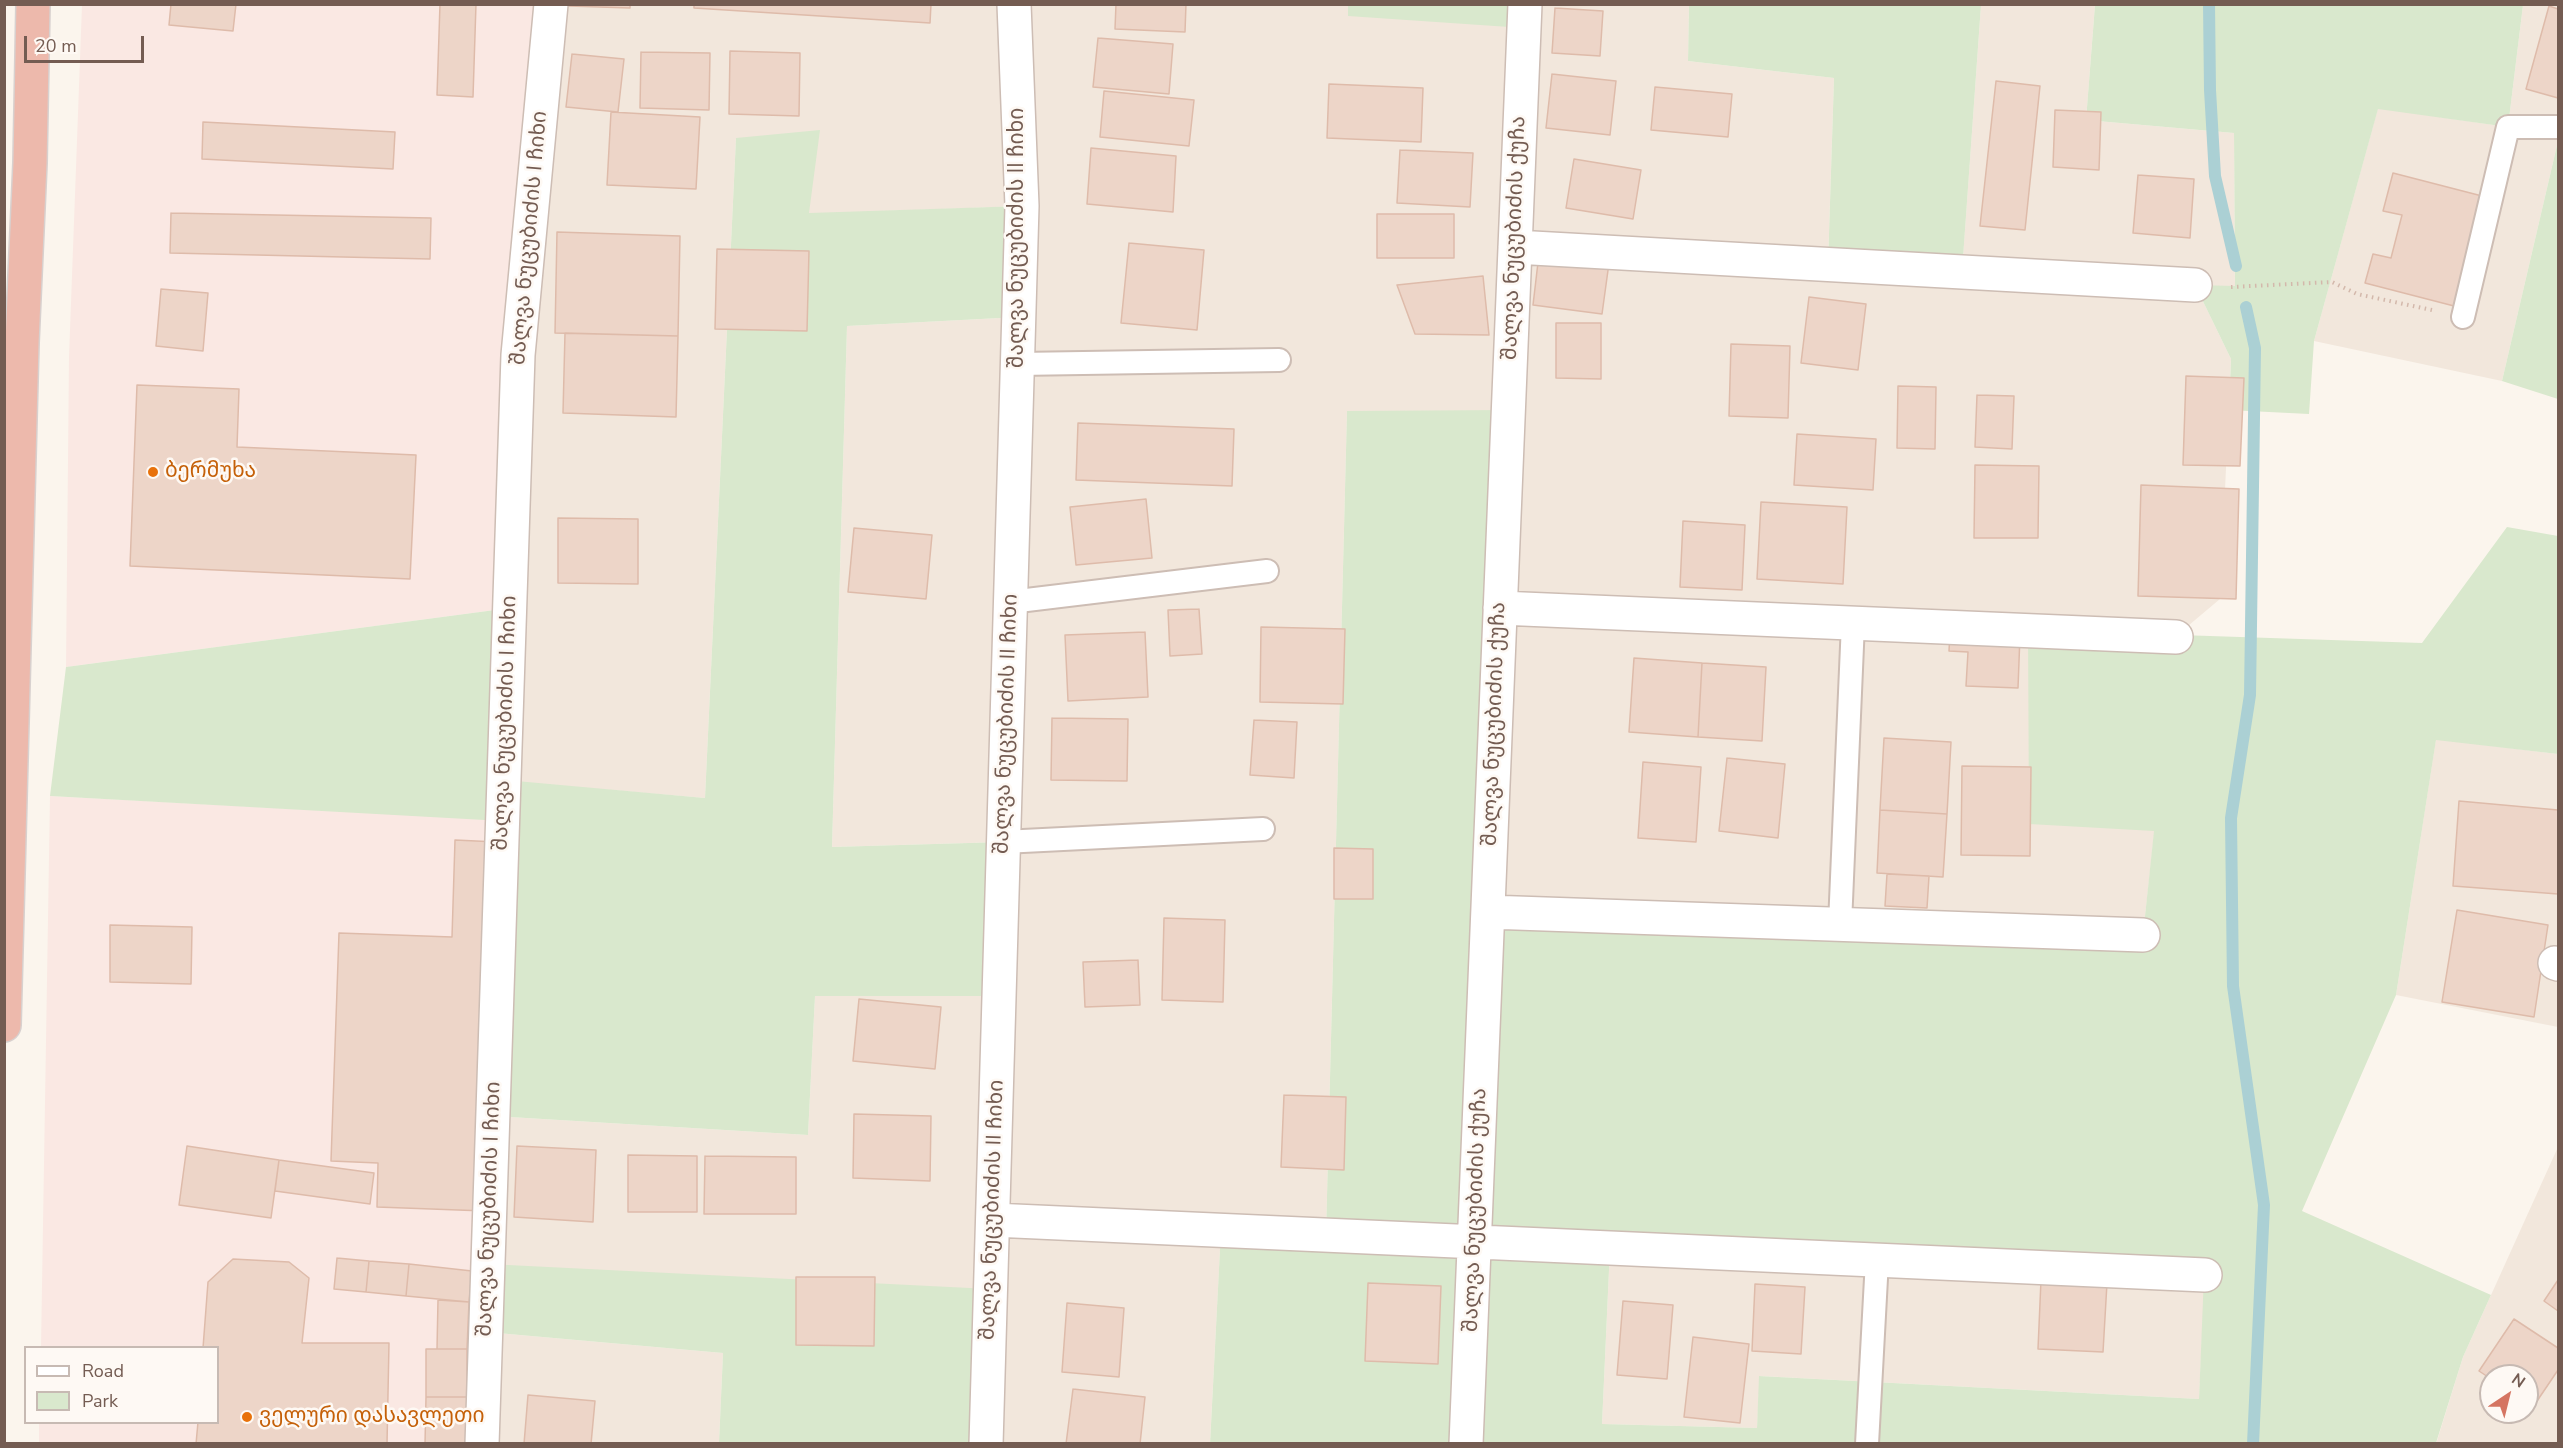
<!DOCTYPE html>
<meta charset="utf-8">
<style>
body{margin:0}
#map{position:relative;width:2563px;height:1448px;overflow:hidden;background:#fbf5ed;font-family:"Nunito Sans",sans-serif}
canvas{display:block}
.frame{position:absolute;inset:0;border:6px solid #745c52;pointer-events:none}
.legend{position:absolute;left:24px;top:1346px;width:195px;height:78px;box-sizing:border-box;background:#fef9f4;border:2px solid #c7bab3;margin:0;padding:8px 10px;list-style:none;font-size:18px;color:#745c52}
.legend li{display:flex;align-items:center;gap:12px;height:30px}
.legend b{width:30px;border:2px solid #c7bab3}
.north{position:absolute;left:2479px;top:1364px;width:60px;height:60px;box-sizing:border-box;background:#fef9f4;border:2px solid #c7bab3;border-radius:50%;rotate:35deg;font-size:16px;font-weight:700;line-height:24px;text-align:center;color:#745c52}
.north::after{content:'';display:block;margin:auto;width:21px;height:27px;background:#d57562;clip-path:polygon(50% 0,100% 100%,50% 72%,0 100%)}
.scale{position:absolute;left:24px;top:36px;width:120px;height:27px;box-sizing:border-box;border:3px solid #745c52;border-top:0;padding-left:8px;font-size:18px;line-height:21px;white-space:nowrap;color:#745c52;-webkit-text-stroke:4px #fef9f4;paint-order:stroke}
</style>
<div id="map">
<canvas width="2563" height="1448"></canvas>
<div class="frame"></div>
<ul class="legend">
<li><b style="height:8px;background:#fff"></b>Road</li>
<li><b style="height:16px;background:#d9e8cd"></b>Park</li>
</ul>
<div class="north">N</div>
<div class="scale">20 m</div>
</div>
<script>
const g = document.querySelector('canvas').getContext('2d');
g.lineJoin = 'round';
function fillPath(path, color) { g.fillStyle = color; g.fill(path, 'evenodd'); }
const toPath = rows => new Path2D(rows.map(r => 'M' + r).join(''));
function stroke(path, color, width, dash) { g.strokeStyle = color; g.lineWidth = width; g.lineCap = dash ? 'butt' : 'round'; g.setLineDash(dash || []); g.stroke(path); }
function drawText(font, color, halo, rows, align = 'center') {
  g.font = font + ' "Nunito Sans","Noto Sans Georgian",sans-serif'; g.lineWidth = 5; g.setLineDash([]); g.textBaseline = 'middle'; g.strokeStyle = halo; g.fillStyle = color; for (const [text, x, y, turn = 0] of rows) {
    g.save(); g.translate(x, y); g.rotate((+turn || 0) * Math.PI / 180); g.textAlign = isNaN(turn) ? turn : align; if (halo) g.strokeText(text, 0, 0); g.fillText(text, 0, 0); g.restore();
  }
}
fillPath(toPath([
 [1348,4,1348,16,1525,5,1689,5,1688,61,1834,78,1828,264,1962,271,1981,5,2095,5,2086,120,2234,133,2235,287,2195,285,2231,359,2220,599,2176,636,2143,935,1488,912,1347,411,1326,1235,1221,1231,1210,1443,986,1443,488,1264,493,1116,808,1135,815,996,998,996,1003,842,832,847,847,326,1019,317,1022,206,809,214,736,138,705,798,504,781,551,5],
 [2523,5,2558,5,2558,141,2502,381,2314,341,2378,108,2508,127],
 [2436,739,2558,754,2558,1027,2396,995],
 [2558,1147,2558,1443,2436,1444,2463,1357],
 [2491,1376,2527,1376,2527,1412,2491,1412],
 [1610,1248,2205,1275,2199,1399,1760,1376,1757,1428,1602,1424],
 [486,1332,723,1353,719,1443,482,1444]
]), '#f2e7dc');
fillPath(toPath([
 [82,5,551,5,510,608,66,667,69,357],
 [50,796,503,820,482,1443,39,1444,39,1423,218,1422,218,1348,41,1347]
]), '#fae8e3');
fillPath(toPath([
 [1348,5,1525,5,1524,28,1348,16],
 [1689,5,1981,5,1962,272,1828,265,1834,78,1688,61],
 [2095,5,2523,5,2508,127,2378,109,2314,341,2309,414,2229,410,2231,359,2195,285,2235,286,2234,133,2086,120],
 [820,130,809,213,1022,206,1019,317,847,326,832,847,1003,842,999,996,815,996,808,1135,493,1116,503,821,50,796,66,667,510,608,505,780,705,798,736,138],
 [2558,141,2558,399,2502,381],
 [1508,410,1488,911,2143,935,2154,831,2029,824,2028,630,2422,643,2507,527,2558,536,2558,754,2436,740,2396,995,2302,1211,2491,1295,2463,1357,2436,1443,1210,1444,1221,1230,1326,1235,1347,411],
 [1610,1248,2204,1275,2199,1399,1759,1376,1757,1428,1602,1424],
 [488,1264,990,1289,986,1443,719,1443,723,1353,486,1332]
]), '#d9e8cd');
stroke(toPath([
 [2209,4,2210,90,2215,176,2236,266],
 [2246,307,2255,348,2250,695,2231,818,2233,986,2264,1205,2253,1444]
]), '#abd0d4', 12);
const building = toPath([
 [171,4,236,4,233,31,169,25,171,4],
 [440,4,476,4,473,97,437,95,440,4],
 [569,4,630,4,630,8,569,6,569,4],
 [694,4,931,4,930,23,694,8,694,4],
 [1116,4,1186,4,1185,32,1115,29,1116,4],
 [2549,6,2558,9,2558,98,2526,89,2549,6],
 [1555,8,1603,11,1600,56,1552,53,1555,8],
 [1098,38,1173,44,1169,94,1093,87,1098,38],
 [730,51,800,53,799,116,729,114,730,51],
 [641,52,710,53,709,110,640,108,641,52],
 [572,54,624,59,618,112,566,107,572,54],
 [1552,74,1616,81,1610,135,1546,128,1552,74],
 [1996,81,2040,86,2025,230,1980,226,1996,81],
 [1329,84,1423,88,1421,142,1327,138,1329,84],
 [1655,87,1732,94,1728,137,1651,130,1655,87],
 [1104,91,1194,100,1189,146,1100,137,1104,91],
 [2055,110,2101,112,2099,170,2053,167,2055,110],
 [611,112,700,117,696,189,607,185,611,112],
 [203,122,395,132,393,169,202,159,203,122],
 [1091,148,1176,156,1173,212,1087,204,1091,148],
 [1400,150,1473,153,1470,207,1397,203,1400,150],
 [1574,159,1641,170,1633,219,1566,208,1574,159],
 [2393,173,2482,196,2454,306,2365,283,2373,254,2391,258,2402,215,2383,211,2393,173],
 [2138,175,2194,179,2190,238,2133,233,2138,175],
 [171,213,431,218,430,259,170,253,171,213],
 [1377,214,1454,214,1454,258,1377,258,1377,214],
 [557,232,680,236,678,336,555,333,557,232],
 [1129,243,1204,250,1197,330,1121,323,1129,243],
 [717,249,809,251,807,331,715,329,717,249],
 [1539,254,1609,263,1602,314,1533,305,1539,254],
 [1483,276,1489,335,1415,334,1397,285,1483,276],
 [161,289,208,293,203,351,156,346,161,289],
 [1809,297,1866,304,1858,370,1801,363,1809,297],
 [1556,323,1601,323,1601,379,1556,378,1556,323],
 [565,333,678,336,676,417,563,413,565,333],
 [1731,344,1790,346,1788,418,1729,416,1731,344],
 [2186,376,2244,378,2240,466,2183,465,2186,376],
 [137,385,239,389,237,447,416,455,410,579,130,566,137,385],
 [1898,386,1936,387,1935,449,1897,448,1898,386],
 [1977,395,2014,396,2012,449,1975,447,1977,395],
 [1078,423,1234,429,1232,486,1076,480,1078,423],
 [1797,434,1876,439,1873,490,1794,485,1797,434],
 [1975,465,2039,466,2038,538,1974,538,1975,465],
 [2141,485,2239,489,2236,599,2138,596,2141,485],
 [1146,499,1152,558,1076,565,1070,507,1146,499],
 [1761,502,1847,507,1843,584,1757,579,1761,502],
 [558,518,638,519,638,584,558,583,558,518],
 [1683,521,1745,525,1742,590,1680,587,1683,521],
 [854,528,932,535,926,599,848,592,854,528],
 [1199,609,1202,654,1170,656,1168,610,1199,609],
 [1261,627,1345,629,1343,704,1260,702,1261,627],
 [1145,632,1148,697,1068,701,1065,635,1145,632],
 [1950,632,2020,635,2018,688,1966,686,1968,652,1949,651,1950,632],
 [1634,658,1702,663,1698,737,1629,732,1634,658],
 [1702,663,1766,667,1762,741,1698,737,1702,663],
 [1052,718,1128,719,1127,781,1051,780,1052,718],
 [1254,720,1297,722,1294,778,1250,775,1254,720],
 [1884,738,1951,742,1947,814,1880,810,1884,738],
 [1727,758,1785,764,1778,838,1719,831,1727,758],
 [1643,762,1701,767,1696,842,1638,838,1643,762],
 [1962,766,2031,767,2030,856,1961,855,1962,766],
 [2459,801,2558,810,2558,894,2453,886,2459,801],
 [1880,810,1947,814,1943,877,1877,873,1880,810],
 [455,840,497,842,485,1211,377,1207,378,1163,331,1161,339,933,452,937,455,840],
 [1334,848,1373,849,1373,899,1334,899,1334,848],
 [1887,874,1929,876,1927,908,1885,906,1887,874],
 [2457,910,2548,925,2534,1017,2442,1002,2457,910],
 [1164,918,1225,920,1223,1002,1162,1000,1164,918],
 [110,925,192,927,191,984,110,982,110,925],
 [1138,960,1140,1005,1085,1007,1083,962,1138,960],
 [859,999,941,1007,935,1069,853,1061,859,999],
 [1284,1095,1346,1097,1344,1170,1281,1167,1284,1095],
 [854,1114,931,1116,930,1181,853,1178,854,1114],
 [187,1146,279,1160,271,1218,179,1205,187,1146],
 [517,1146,596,1150,593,1222,514,1217,517,1146],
 [628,1155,697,1156,697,1212,628,1212,628,1155],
 [705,1156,796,1157,796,1214,704,1214,705,1156],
 [279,1160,374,1173,370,1204,275,1191,279,1160],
 [337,1258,369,1261,366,1292,334,1289,337,1258],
 [233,1259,289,1262,309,1278,302,1343,389,1343,387,1444,196,1444,198,1422,218,1422,218,1348,203,1348,208,1282,233,1259],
 [369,1261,409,1264,406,1296,366,1292,369,1261],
 [409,1264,472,1271,469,1302,406,1296,409,1264],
 [796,1277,875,1277,874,1346,796,1345,796,1277],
 [2041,1280,2107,1283,2103,1352,2038,1349,2041,1280],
 [2558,1280,2558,1311,2544,1301,2558,1280],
 [1368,1283,1441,1286,1438,1364,1365,1361,1368,1283],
 [1755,1284,1805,1287,1801,1354,1752,1351,1755,1284],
 [438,1300,469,1302,467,1349,437,1349,438,1300],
 [1623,1301,1673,1305,1667,1379,1617,1375,1623,1301],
 [1067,1303,1124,1308,1119,1377,1062,1372,1067,1303],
 [2514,1319,2558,1348,2558,1370,2533,1407,2527,1403,2527,1376,2491,1376,2491,1379,2479,1371,2514,1319],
 [1693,1337,1749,1344,1740,1423,1684,1417,1693,1337],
 [426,1349,467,1349,467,1397,426,1397,426,1349],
 [1073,1389,1145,1397,1140,1444,1066,1444,1073,1389],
 [528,1395,595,1401,591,1444,524,1444,528,1395],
 [426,1397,467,1397,467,1444,425,1444,426,1397]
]);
fillPath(building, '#edd5c8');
stroke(building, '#debbaa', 1.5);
const lane = toPath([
 [2463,317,2508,127,2558,127],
 [1018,364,1279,360],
 [1010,602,1267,571],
 [1003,842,1263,829],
 [1840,924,1853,623],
 [1867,1444,1877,1260]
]);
const street = toPath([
 [1515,247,2195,285],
 [1500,608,2176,637],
 [1488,912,2143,935],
 [2555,963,2558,964],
 [993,1220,2205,1275],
 [482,1444,518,355,551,4],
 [986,1444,1022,206,1014,4],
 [1466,1444,1525,4]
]);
const highway = toPath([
 [4,1025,22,343,30,163,33,4]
]);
stroke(lane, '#cdbdb4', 26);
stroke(street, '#cdbdb4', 36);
stroke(highway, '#d8d1cf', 36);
stroke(toPath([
 [2231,287,2332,282,2357,294,2432,310]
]), '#d3b8ab', 4, [1.5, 4.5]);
stroke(lane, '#fff', 22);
stroke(street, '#fff', 33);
stroke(highway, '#edb9ac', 33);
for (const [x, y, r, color] of [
 [153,472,6,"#e8710a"],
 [247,1417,6,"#e8710a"]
]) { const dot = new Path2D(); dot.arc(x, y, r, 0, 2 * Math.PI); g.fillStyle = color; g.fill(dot); stroke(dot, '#fef9f4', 2); }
drawText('21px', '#745c52', '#fef9f4', [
 ["შალვა ნუცუბიძის I ჩიხი",530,238,-85],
 ["შალვა ნუცუბიძის II ჩიხი",1018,238,-90],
 ["შალვა ნუცუბიძის ქუჩა",1515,238,-88],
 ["შალვა ნუცუბიძის I ჩიხი",506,723,-88],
 ["შალვა ნუცუბიძის II ჩიხი",1007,724,-88],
 ["შალვა ნუცუბიძის ქუჩა",1495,724,-88],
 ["შალვა ნუცუბიძის I ჩიხი",490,1209,-88],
 ["შალვა ნუცუბიძის II ჩიხი",993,1210,-88],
 ["შალვა ნუცუბიძის ქუჩა",1476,1210,-88]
]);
drawText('21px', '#c56008', '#fef9f4', [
 ["ბერმუხა",165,472],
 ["ველური დასავლეთი",259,1417]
], 'left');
</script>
